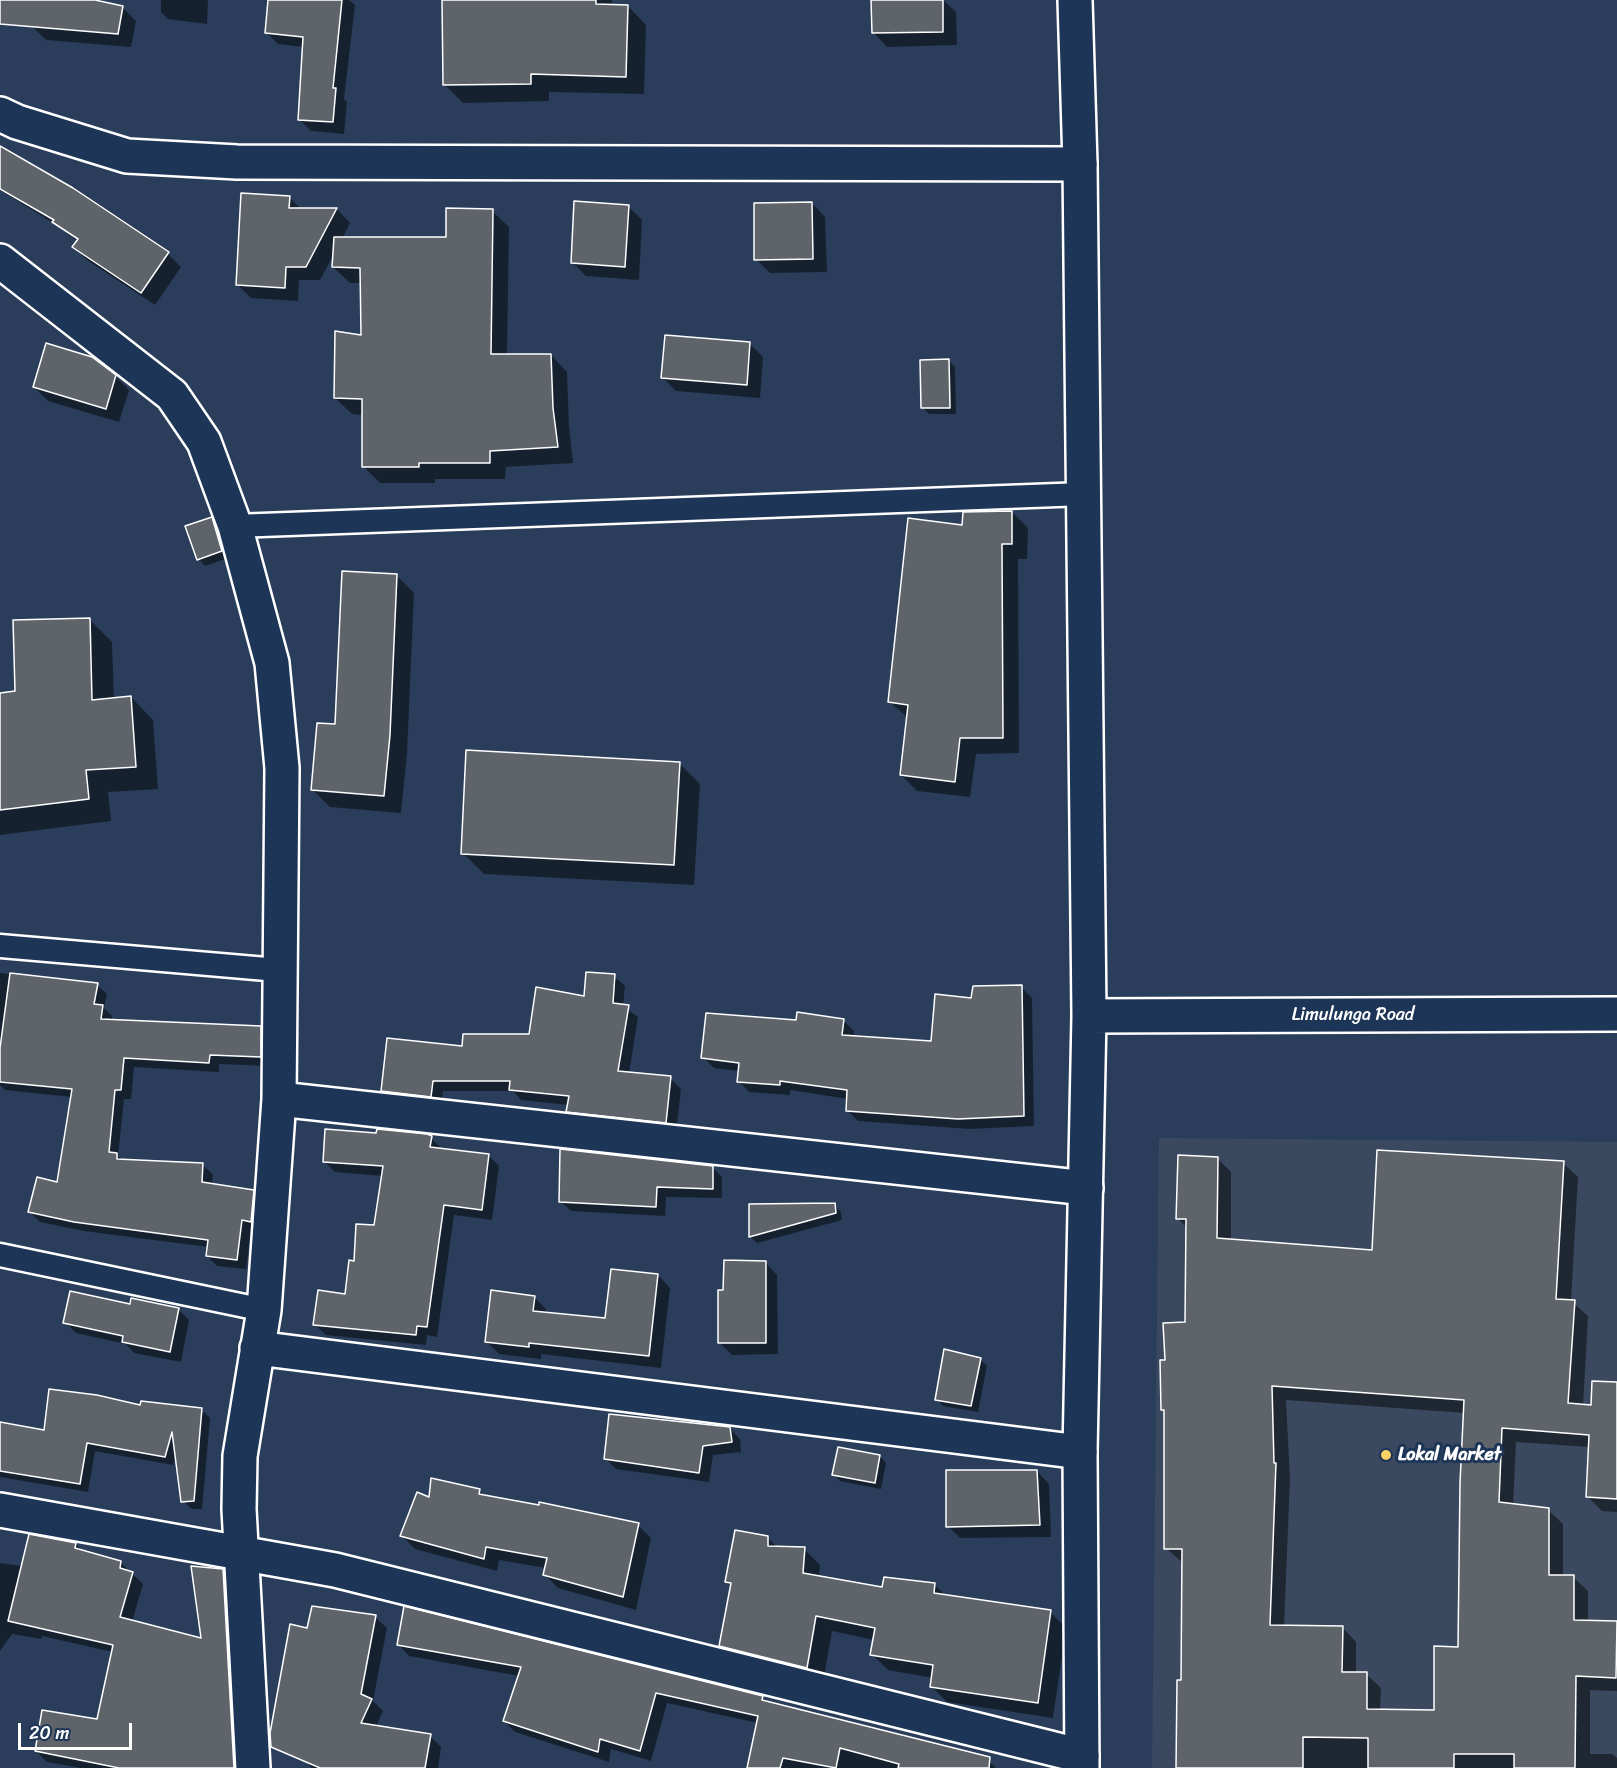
<!DOCTYPE html>
<style>
body{margin:0}
#map{position:relative;width:1617px;height:1768px;overflow:hidden;background:#2a3e5b;font-family:Sriracha,sans-serif}
canvas{display:block}
.scale{position:absolute;left:18px;top:1723px;width:114px;height:27px;box-sizing:border-box;border:3px solid #fff;border-top:0;padding-left:8px;font-size:18px;line-height:21px;white-space:nowrap;color:#fff;-webkit-text-stroke:4px #1d3557;paint-order:stroke}
</style>
<div id="map">
<canvas width="1617" height="1768"></canvas>
<div class="scale">20 m</div>
</div>
<script>
const g = document.querySelector('canvas').getContext('2d');
g.lineJoin = 'round';
function fillPath(path, color) { g.fillStyle = color; g.fill(path, 'evenodd'); }
const toPath = rows => new Path2D(rows.map(r => 'M' + r).join(''));
function stroke(path, color, width, dash) { g.strokeStyle = color; g.lineWidth = width; g.lineCap = dash ? 'butt' : 'round'; g.setLineDash(dash || []); g.stroke(path); }
function drawText(font, color, halo, rows, align = 'center') {
  g.font = font + ' Sriracha,sans-serif'; g.lineWidth = 6; g.setLineDash([]); g.textBaseline = 'middle'; g.strokeStyle = halo; g.fillStyle = color; for (const [text, x, y, turn = 0] of rows) {
    g.save(); g.translate(x, y); g.rotate((+turn || 0) * Math.PI / 180); g.textAlign = isNaN(turn) ? turn : align; if (halo) g.strokeText(text, 0, 0); g.fillText(text, 0, 0); g.restore();
  }
}
fillPath(toPath([
 [1159,1138,1617,1142,1617,1768,1152,1768]
]), '#3a4960');
fillPath(toPath([
 [38,0,88,0,123,8,136,21,131,47,46,40,32,26],
 [161,0,208,0,207,24,168,19,161,12],
 [270,0,349,0,355,5,344,99,347,102,344,134,311,131,299,119,304,47,278,44,266,32],
 [443,0,612,0,612,6,628,6,646,25,644,94,549,92,549,101,463,103,444,84],
 [902,0,943,0,956,12,957,45,887,47,874,33],
 [0,145,168,254,181,267,155,305,87,260,74,247,78,242,58,226,0,190],
 [289,197,301,209,337,209,350,223,342,239,447,238,492,211,509,227,507,355,551,355,567,372,569,426,573,463,506,467,505,479,435,479,435,483,380,483,364,467,363,415,352,414,335,398,363,336,362,283,350,283,333,267,335,252,320,280,299,280,298,301,251,298,237,284],
 [812,203,825,217,827,272,770,273,756,259],
 [628,206,642,220,639,280,586,276,572,262],
 [749,343,763,357,760,398,676,391,663,378],
 [948,360,955,367,956,414,929,414,923,408],
 [115,376,129,390,119,422,48,401,34,387],
 [1012,512,1028,528,1027,559,1018,559,1019,753,976,754,970,797,917,791,901,775,908,718,890,702,964,527],
 [211,518,218,525,228,558,205,566,199,559],
 [396,575,414,593,407,754,401,813,330,807,312,789],
 [89,619,112,642,114,699,131,697,153,720,158,789,108,792,111,821,0,835,0,694,16,692],
 [679,763,700,784,694,885,484,874,463,853],
 [0,973,97,985,107,994,104,1008,112,1016,112,1021,260,1028,270,1037,270,1066,219,1064,219,1072,134,1067,131,1099,124,1099,118,1156,123,1161,203,1165,213,1175,212,1185,253,1191,263,1201,261,1231,251,1229,246,1269,217,1266,207,1256,208,1247,84,1231,40,1222,30,1212,58,1183,72,1097,5,1090,0,1085],
 [614,976,625,986,623,1006,638,1017,629,1073,670,1078,681,1089,676,1133,578,1122,568,1111,569,1105,521,1100,513,1091,443,1091,441,1107,393,1101,382,1091,464,1048,530,1035],
 [1021,987,1032,998,1034,1126,970,1129,858,1121,847,1110,848,1099,790,1090,790,1095,749,1092,739,1081,739,1071,714,1068,703,1057,797,1022,843,1020,854,1031,853,1038,932,1042,973,1000],
 [431,1138,442,1149,488,1155,499,1166,492,1220,454,1215,437,1337,427,1335,426,1345,326,1335,315,1325,347,1296,355,1263,375,1226,383,1176,335,1172,324,1161],
 [1217,1158,1231,1172,1231,1241,1373,1252,1563,1163,1578,1177,1571,1301,1588,1316,1583,1406,1617,1408,1617,1512,1602,1511,1588,1497,1590,1447,1516,1442,1513,1506,1548,1510,1563,1524,1563,1577,1573,1577,1588,1591,1588,1622,1617,1623,1617,1691,1590,1690,1590,1754,1612,1754,1617,1758,1617,1768,1178,1768,1182,1682,1183,1563,1166,1548,1166,1412,1163,1409,1167,1361,1186,1324,1188,1228,1178,1219],
 [1286,1400,1465,1413,1460,1648,1435,1711,1380,1711,1381,1688,1366,1674,1356,1674,1356,1642,1342,1627,1284,1627,1290,1479],
 [712,1167,722,1177,722,1198,666,1197,665,1216,571,1211,560,1201],
 [834,1205,841,1212,842,1220,757,1243,751,1237,751,1206],
 [765,1262,777,1275,778,1354,732,1355,720,1343,725,1292],
 [658,1275,670,1288,661,1368,541,1354,541,1359,499,1354,487,1342,534,1297,546,1309,546,1314,607,1320],
 [131,1306,178,1309,189,1320,181,1362,134,1353,126,1344,76,1333,65,1322],
 [980,1359,987,1366,978,1412,943,1406,937,1399],
 [141,1406,201,1409,210,1418,202,1509,192,1509,183,1501,176,1454,173,1465,95,1451,88,1492,0,1477,0,1424,45,1432],
 [729,1428,740,1439,741,1452,713,1455,709,1482,616,1469,606,1459],
 [880,1456,886,1463,881,1489,840,1481,834,1474],
 [1037,1471,1049,1484,1051,1537,960,1538,948,1526],
 [479,1490,486,1497,638,1525,651,1538,636,1610,558,1588,545,1575,546,1568,499,1560,497,1571,415,1549,402,1536,430,1499],
 [767,1537,778,1548,804,1549,820,1565,819,1577,883,1589,934,1584,946,1596,1050,1612,1066,1628,1053,1718,947,1702,931,1686,933,1678,888,1670,872,1654,874,1640,832,1631,823,1683,737,1662,721,1646,732,1587,727,1581],
 [76,1544,84,1553,121,1563,143,1584,132,1622,203,1640,223,1571,234,1581,244,1768,81,1768,47,1762,36,1751,99,1721,113,1652,42,1636,42,1639,12,1634,0,1651,0,1563,23,1566],
 [375,1617,387,1628,373,1701,383,1711,376,1727,430,1736,441,1747,438,1768,312,1768,303,1759],
 [398,1644,762,1697,768,1703,986,1759,996,1768,748,1768,758,1723,667,1703,651,1761,611,1749,609,1762,515,1732,504,1721,519,1676,409,1656]
]), '#0007');
const building = toPath([
 [0,0,95,0,123,6,118,34,0,24,0,0],
 [268,0,342,0,333,88,336,88,333,122,298,120,303,37,265,33,268,0],
 [442,0,596,0,596,4,628,5,626,77,531,74,531,84,443,85,442,0],
 [871,0,943,0,943,32,872,33,871,0],
 [0,146,73,188,169,252,141,293,72,247,78,239,52,222,54,220,0,189,0,146],
 [241,193,290,196,289,208,337,208,306,267,286,267,285,288,236,285,241,193],
 [574,201,629,205,625,267,571,263,574,201],
 [812,202,813,259,754,260,754,203,812,202],
 [446,208,493,209,491,354,551,354,553,408,558,447,490,451,490,463,419,463,419,467,362,467,362,399,334,398,335,331,361,335,360,268,332,267,334,237,446,237,446,208],
 [665,335,750,342,747,385,661,378,665,335],
 [46,343,92,357,116,375,106,409,33,387,46,343],
 [949,359,950,408,921,408,920,360,949,359],
 [1012,511,1012,544,1002,544,1003,738,960,738,955,782,900,775,908,705,888,702,908,518,962,525,963,512,1012,511],
 [212,517,222,551,197,560,185,526,212,517],
 [342,571,397,574,390,735,384,796,311,790,317,723,335,724,342,571],
 [90,618,92,700,131,696,136,767,86,770,89,799,0,810,0,693,15,691,13,620,90,618],
 [466,750,680,762,674,865,461,854,466,750],
 [586,972,615,974,613,1003,629,1005,618,1071,671,1076,666,1123,566,1112,569,1096,509,1090,510,1081,433,1081,431,1097,381,1091,387,1038,462,1046,463,1034,529,1034,536,987,584,996,586,972],
 [10,973,98,983,94,1004,103,1005,101,1019,261,1026,261,1057,210,1055,209,1063,124,1058,121,1090,115,1090,109,1152,117,1153,117,1159,203,1163,202,1182,254,1190,251,1222,242,1220,237,1260,206,1256,208,1240,74,1222,28,1212,37,1177,57,1182,72,1089,0,1082,0,1048,10,973],
 [1022,985,1024,1116,958,1119,846,1111,847,1090,780,1081,780,1085,737,1082,739,1063,701,1058,706,1013,796,1020,797,1012,844,1019,842,1035,931,1041,935,994,971,998,973,986,1022,985],
 [325,1129,376,1133,377,1129,427,1134,432,1136,430,1147,489,1154,482,1210,444,1205,427,1327,417,1326,416,1335,313,1325,318,1290,345,1294,349,1260,354,1261,356,1224,374,1225,383,1166,323,1162,325,1129],
 [560,1149,713,1166,713,1189,657,1187,656,1207,559,1202,560,1149],
 [1377,1150,1564,1161,1556,1299,1575,1300,1568,1403,1591,1405,1592,1381,1617,1382,1617,1499,1586,1497,1589,1435,1502,1428,1499,1502,1549,1508,1549,1575,1574,1575,1574,1620,1617,1621,1616,1678,1576,1676,1575,1768,1514,1768,1514,1754,1454,1754,1454,1768,1368,1768,1368,1738,1303,1737,1303,1768,1176,1768,1177,1680,1181,1680,1182,1549,1164,1549,1164,1410,1161,1410,1160,1360,1165,1360,1163,1323,1185,1322,1186,1219,1176,1219,1178,1155,1218,1157,1217,1238,1372,1250,1377,1150],
 [1272,1386,1464,1400,1460,1483,1458,1647,1434,1646,1434,1710,1367,1709,1367,1672,1342,1672,1343,1626,1270,1625,1276,1463,1274,1463,1272,1386],
 [835,1203,836,1213,749,1237,749,1204,835,1203],
 [724,1260,766,1261,766,1343,718,1343,718,1290,723,1290,724,1260],
 [611,1269,658,1274,649,1356,529,1343,529,1347,485,1342,491,1290,535,1296,533,1311,605,1318,611,1269],
 [70,1291,130,1304,131,1298,179,1308,170,1352,122,1342,123,1336,63,1323,70,1291],
 [944,1349,981,1358,971,1406,935,1400,944,1349],
 [49,1389,97,1395,140,1405,141,1401,202,1408,194,1501,181,1502,172,1432,165,1457,87,1443,80,1484,0,1471,0,1422,44,1430,49,1389],
 [609,1414,730,1427,732,1442,703,1446,699,1473,604,1459,609,1414],
 [838,1447,880,1455,875,1483,832,1475,838,1447],
 [946,1470,1037,1470,1040,1525,946,1527,946,1470],
 [431,1478,480,1489,479,1494,539,1505,539,1502,639,1523,623,1597,543,1575,547,1558,486,1547,484,1559,400,1536,417,1492,429,1497,431,1478],
 [735,1530,768,1536,768,1546,805,1547,803,1573,882,1587,884,1577,935,1583,934,1593,1051,1610,1038,1703,930,1687,933,1665,870,1655,875,1628,816,1616,807,1668,719,1646,731,1583,725,1582,735,1530],
 [29,1534,76,1543,75,1548,121,1561,120,1568,133,1572,120,1617,201,1638,191,1566,223,1569,234,1768,119,1768,35,1751,42,1710,97,1719,113,1645,8,1621,29,1534],
 [312,1606,376,1615,361,1694,372,1699,361,1723,431,1734,425,1768,320,1768,271,1747,270,1733,290,1624,307,1628,312,1606],
 [404,1606,763,1696,762,1700,990,1757,989,1768,898,1768,899,1764,840,1748,836,1768,783,1758,780,1768,747,1768,758,1716,656,1693,640,1751,600,1739,598,1752,503,1721,521,1667,397,1645,404,1606]
]);
fillPath(building, '#5e646a');
stroke(building, '#fff', 1.5);
const service = toPath([
 [235,526,1084,494],
 [0,946,278,970],
 [0,1255,264,1310]
]);
const minor = toPath([
 [0,114,17,122,127,156,237,162,1080,164],
 [0,261,172,395,204,442,235,526,272,663,282,768,279,1099,264,1310,240,1456,239,1509,253,1768],
 [279,1099,1086,1188],
 [257,1348,1080,1452],
 [0,1510,335,1570,1082,1756]
]);
const secondary = toPath([
 [1075,0,1080,164,1089,1016,1080,1452,1082,1768],
 [1089,1016,1617,1014]
]);
stroke(service, '#fff', 27);
stroke(minor, '#fff', 38);
stroke(secondary, '#fff', 38);
stroke(service, '#1d3557', 22);
stroke(minor, '#1d3557', 33);
stroke(secondary, '#1d3557', 33);
for (const [x, y, r, color] of [
 [1386,1455,6,"#ffd166"]
]) { const dot = new Path2D(); dot.arc(x, y, r, 0, 2 * Math.PI); g.fillStyle = color; g.fill(dot); stroke(dot, '#1d3557', 2); }
drawText('18px', '#fff', '#1d3557', [
 ["Limulunga Road",1353,1015]
]);
drawText('bold 18px', '#fff', '#1d3557', [
 ["Lokal Market",1398,1455]
], 'left');
</script>
